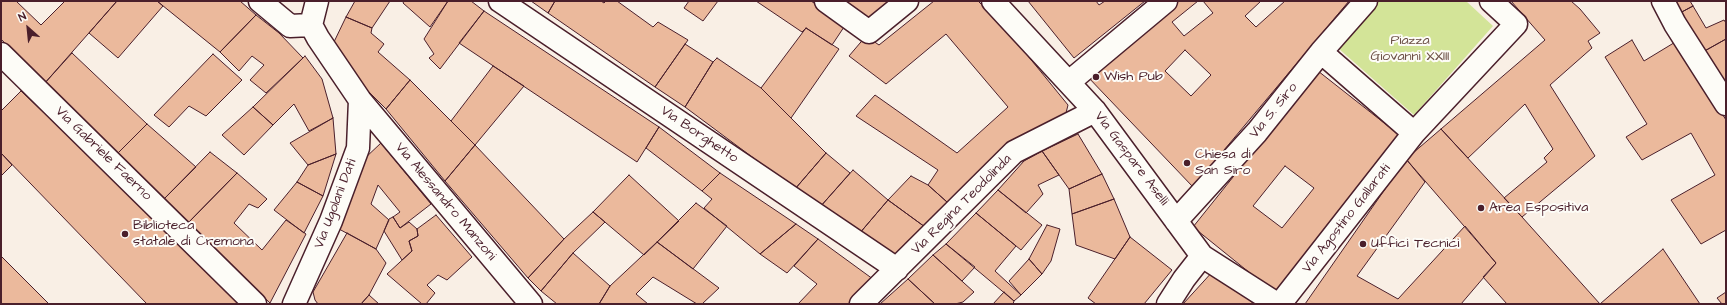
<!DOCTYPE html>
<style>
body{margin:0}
#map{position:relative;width:1727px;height:305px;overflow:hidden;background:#f9efe5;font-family:"Architects Daughter",sans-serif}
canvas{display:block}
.frame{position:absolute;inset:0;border:2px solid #4a1f2b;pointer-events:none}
.north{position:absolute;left:8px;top:8px;width:40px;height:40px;-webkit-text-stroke:3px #fdfcf7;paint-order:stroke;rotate:333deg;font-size:11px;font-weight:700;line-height:16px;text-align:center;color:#4a1f2b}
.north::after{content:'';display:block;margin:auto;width:14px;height:18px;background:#4a1f2b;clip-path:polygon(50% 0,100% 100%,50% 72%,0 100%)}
</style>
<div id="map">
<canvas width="1727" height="305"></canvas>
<div class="frame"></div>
<div class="north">N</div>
</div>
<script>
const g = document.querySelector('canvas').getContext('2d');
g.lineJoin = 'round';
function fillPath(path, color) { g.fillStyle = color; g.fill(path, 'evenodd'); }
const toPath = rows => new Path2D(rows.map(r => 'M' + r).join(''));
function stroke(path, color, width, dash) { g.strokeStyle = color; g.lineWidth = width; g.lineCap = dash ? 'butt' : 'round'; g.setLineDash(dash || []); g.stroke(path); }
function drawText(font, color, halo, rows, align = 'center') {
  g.font = font + ' "Architects Daughter",sans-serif'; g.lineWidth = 4; g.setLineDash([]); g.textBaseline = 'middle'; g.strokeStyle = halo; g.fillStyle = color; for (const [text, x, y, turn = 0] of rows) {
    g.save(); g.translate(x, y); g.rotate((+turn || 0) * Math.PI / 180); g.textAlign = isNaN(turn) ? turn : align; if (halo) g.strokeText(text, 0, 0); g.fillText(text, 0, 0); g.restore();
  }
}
fillPath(toPath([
 [1379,1,1466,1,1493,26,1414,115,1338,48]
]), '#d3e498');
const building = toPath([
 [1,1,16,1,41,25,65,1,117,1,44,84,1,39,1,1],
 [117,1,157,1,163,6,118,58,89,33,117,1],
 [157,1,240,1,256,15,220,52,157,1],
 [355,1,390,1,372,28,346,17,355,1],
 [404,1,448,1,430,27,403,3,404,1],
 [448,1,471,1,484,11,440,69,429,58,434,54,424,39,448,1],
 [531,1,555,1,548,13,531,1],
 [555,1,601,1,604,3,606,1,617,1,653,27,658,22,688,40,655,87,548,13,555,1],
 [689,1,718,1,703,21,684,8,689,1],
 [756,1,811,1,846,24,832,45,806,28,802,32,756,1],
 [843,1,890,1,868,20,843,1],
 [934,1,978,1,1006,29,1068,105,1066,113,998,157,947,202,928,185,938,170,856,116,875,95,957,153,1008,107,946,34,886,84,849,56,866,36,879,45,934,1],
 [1028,1,1096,1,1099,5,1105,1,1145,1,1074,58,1028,1],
 [1173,1,1198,1,1172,22,1184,36,1213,13,1203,1,1261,1,1245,16,1256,27,1285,1,1349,1,1193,187,1086,75,1173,1],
 [1185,50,1211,75,1191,96,1165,71,1185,50],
 [1511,1,1571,1,1580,9,1600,33,1588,41,1592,48,1550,85,1595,156,1522,217,1504,198,1547,162,1544,158,1553,149,1525,104,1468,158,1441,129,1545,40,1511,1],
 [1670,1,1690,1,1693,6,1678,14,1670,1],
 [1693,6,1706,28,1724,20,1726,23,1726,39,1701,53,1678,14,1693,6],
 [484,11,659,127,637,162,459,43,484,11],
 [256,15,279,33,303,58,266,93,250,80,264,65,252,56,239,71,220,52,256,15],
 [346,17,372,28,371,33,384,44,378,52,410,80,386,109,353,76,333,44,346,17],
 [806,28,839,49,791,118,761,88,806,28],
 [1726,39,1726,93,1701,53,1726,39],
 [1632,40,1644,61,1677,41,1726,120,1726,230,1701,244,1671,200,1715,175,1691,133,1642,160,1626,137,1647,124,1605,57,1632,40],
 [685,44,713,62,685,107,655,87,685,44],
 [72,53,147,124,117,154,44,84,72,53],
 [213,54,242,80,206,116,189,106,169,127,154,115,213,54],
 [305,56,322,79,333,118,309,131,294,104,273,125,253,107,305,56],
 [717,58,761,88,826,153,795,189,685,107,713,62,717,58],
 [493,66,524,86,475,145,451,121,493,66],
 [1318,71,1402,137,1276,294,1193,227,1318,71],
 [1285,166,1314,188,1282,228,1253,206,1285,166],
 [410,80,475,145,445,181,386,109,410,80],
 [21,91,244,304,147,304,1,153,1,111,21,91],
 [253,107,273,125,244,155,222,135,253,107],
 [333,118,336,154,308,165,290,143,333,118],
 [147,124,196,167,163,200,117,154,147,124],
 [659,127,720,173,702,191,646,148,659,127],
 [1441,129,1522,217,1600,304,1507,304,1483,277,1496,263,1406,159,1441,129],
 [1078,134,1102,174,1069,189,1042,151,1078,134],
 [381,143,431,204,400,228,393,217,400,212,378,185,371,204,389,220,376,249,339,229,364,159,381,143],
 [475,145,564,239,528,278,445,181,475,145],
 [1042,151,1059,175,1038,185,1043,194,1026,213,998,190,1024,161,1042,151],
 [210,152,237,173,187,224,163,200,210,152],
 [1,153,12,165,1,176,1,153],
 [826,153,850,173,820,207,795,189,826,153],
 [336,154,323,196,297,182,308,165,336,154],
 [1406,159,1425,182,1357,276,1398,299,1465,226,1496,263,1461,304,1305,304,1406,159],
 [853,170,888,200,859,234,820,207,853,170],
 [237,173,267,199,258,208,249,204,234,223,262,250,286,220,306,234,270,303,187,224,237,173],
 [720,173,796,224,760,254,704,208,712,199,702,191,720,173],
 [1102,174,1114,199,1072,214,1069,189,1102,174],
 [629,175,679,221,644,255,593,212,629,175],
 [911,176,928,185,947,202,925,227,888,200,911,176],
 [297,182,323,196,304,233,274,210,297,182],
 [998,190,1042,225,1021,250,976,213,998,190],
 [1114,199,1130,237,1115,259,1076,245,1072,214,1114,199],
 [888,200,925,227,896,259,859,234,888,200],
 [696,203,727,226,693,269,657,242,696,203],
 [593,212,605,222,573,253,541,291,528,278,564,239,593,212],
 [976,213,1016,246,995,271,1021,295,1014,301,946,244,976,213],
 [436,215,472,257,447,280,438,275,427,285,435,293,426,304,422,304,387,274,412,251,409,241,418,236,417,229,436,215],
 [393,217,400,228,409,222,417,229,418,236,409,241,412,251,402,260,384,231,389,219,393,217],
 [796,224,818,239,787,273,760,254,796,224],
 [1047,225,1060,229,1051,261,1042,274,1029,259,1047,225],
 [347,233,376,249,386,263,369,295,361,304,318,304,315,300,313,292,347,233],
 [1130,237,1172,270,1144,304,1096,304,1088,298,1130,237],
 [818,239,877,282,854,304,798,304,817,284,794,266,818,239],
 [657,242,719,288,702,304,697,304,653,277,636,294,648,304,599,304,610,286,657,242],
 [946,244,975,267,962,281,933,255,946,244],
 [1663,249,1700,304,1600,304,1663,249],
 [573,253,610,286,599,304,557,304,541,291,573,253],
 [933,255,974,292,963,302,955,304,935,304,908,279,933,255],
 [1,256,49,304,1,304,1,256],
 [1029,259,1042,274,1021,295,1009,281,1029,259],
 [1214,270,1254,304,1183,304,1214,270],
 [908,279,935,304,880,304,908,279],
 [1004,292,1014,301,1013,304,993,304,1004,292],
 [1726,292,1726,304,1722,304,1717,298,1726,292],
 [369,295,379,304,361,304,369,295]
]);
fillPath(building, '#ebb99c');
stroke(building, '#4a1f2b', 1);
const street = toPath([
 [260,1,290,26,311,25,318,38,360,100,531,304],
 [500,1,897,269],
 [826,1,869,32,907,1],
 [993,1,1095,111,1202,256,1277,304],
 [1366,1,1321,52,1414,133,1516,24,1491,1],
 [1663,1,1675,24,1726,104],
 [311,25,317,1],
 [1,54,255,304],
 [1069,82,1166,1],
 [1176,221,1257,132,1321,52],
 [294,304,331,221,358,148,360,100],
 [861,304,1014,152,1095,111],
 [1168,304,1184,279,1202,256],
 [1280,304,1414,133]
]);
stroke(street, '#4a1f2b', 25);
stroke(street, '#fdfcf7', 22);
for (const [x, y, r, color] of [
 [1096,77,4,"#4a1f2b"],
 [1187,163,4,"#4a1f2b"],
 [1481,208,4,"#4a1f2b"],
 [125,234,4,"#4a1f2b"],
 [1363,244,4,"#4a1f2b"]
]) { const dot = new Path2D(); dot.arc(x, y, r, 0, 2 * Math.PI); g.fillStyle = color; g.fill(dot); stroke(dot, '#fdfcf7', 1.5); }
drawText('14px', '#6c5046', '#fdfcf7', [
 ["Piazza",1410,41],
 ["Giovanni XXIII",1410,57]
]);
drawText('14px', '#4a1f2b', '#fdfcf7', [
 ["Wish Pub",1104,77],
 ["Chiesa di",1195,155],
 ["San Siro",1195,171],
 ["Area Espositiva",1489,208],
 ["Biblioteca",133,226],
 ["statale di Cremona",133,242],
 ["Uffici Tecnici",1371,244]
], 'left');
drawText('14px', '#4a1f2b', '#fdfcf7', [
 ["Via S. Siro",1274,111,-51],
 ["Via Borghetto",699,135,34],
 ["Via Gabriele Faerno",103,154,44],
 ["Via Gaspare Aselli",1131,159,53],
 ["Via Alessandro Manzoni",445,202,50],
 ["Via Ugolani Dati",336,204,-69],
 ["Via Regina Teodolinda",962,205,-45],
 ["Via Agostino Gallarati",1347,219,-52]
]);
</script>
